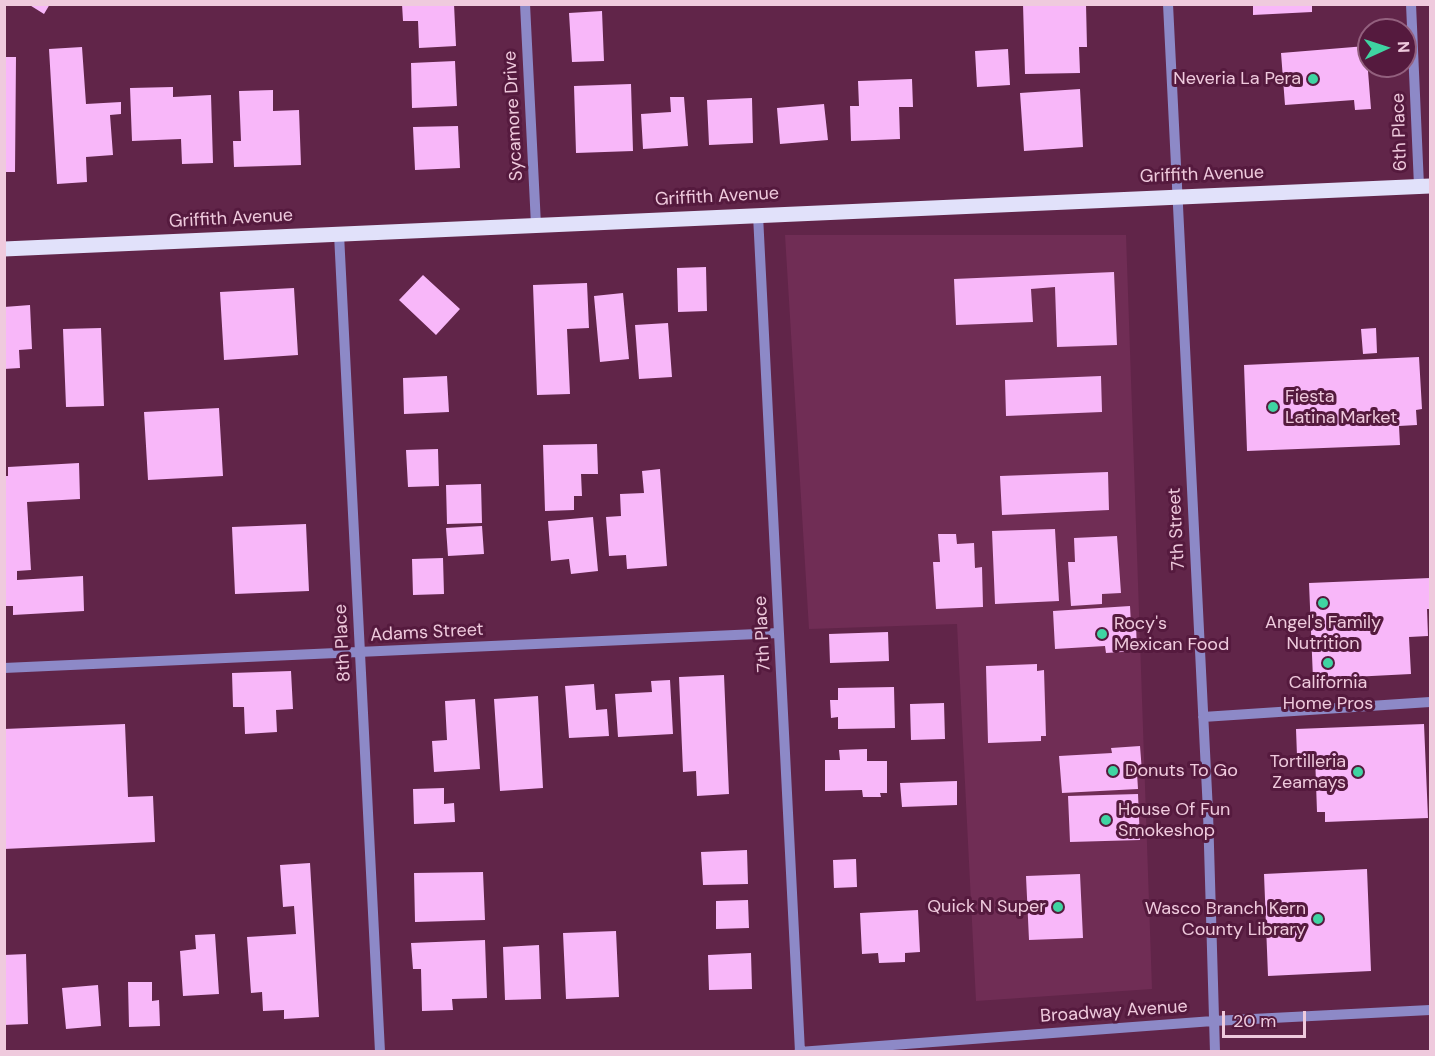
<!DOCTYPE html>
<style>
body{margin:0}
#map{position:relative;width:1435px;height:1056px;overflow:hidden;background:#612549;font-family:"DM Sans",sans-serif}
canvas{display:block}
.frame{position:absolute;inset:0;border:6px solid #efcadd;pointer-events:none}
.north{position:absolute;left:1357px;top:18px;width:60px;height:60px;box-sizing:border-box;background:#551a3e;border:2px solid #93607e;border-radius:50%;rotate:87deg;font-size:16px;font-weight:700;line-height:24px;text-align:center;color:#efcadd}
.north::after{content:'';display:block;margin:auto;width:21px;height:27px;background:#3fd4a2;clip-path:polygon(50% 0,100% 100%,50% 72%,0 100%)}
.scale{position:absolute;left:1222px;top:1011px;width:84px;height:27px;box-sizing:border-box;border:3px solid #efcadd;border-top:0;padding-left:8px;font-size:18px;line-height:21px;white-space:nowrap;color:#efcadd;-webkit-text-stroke:4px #551a3e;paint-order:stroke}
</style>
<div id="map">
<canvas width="1435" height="1056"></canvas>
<div class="frame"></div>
<div class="north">N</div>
<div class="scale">20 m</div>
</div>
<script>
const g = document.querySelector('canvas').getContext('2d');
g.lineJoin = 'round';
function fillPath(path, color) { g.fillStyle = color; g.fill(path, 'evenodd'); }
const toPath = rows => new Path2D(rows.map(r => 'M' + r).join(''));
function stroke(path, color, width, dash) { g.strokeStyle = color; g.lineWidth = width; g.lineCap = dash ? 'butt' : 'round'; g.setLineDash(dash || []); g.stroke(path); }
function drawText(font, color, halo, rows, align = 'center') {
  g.font = font + ' "DM Sans",sans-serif'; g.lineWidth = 6; g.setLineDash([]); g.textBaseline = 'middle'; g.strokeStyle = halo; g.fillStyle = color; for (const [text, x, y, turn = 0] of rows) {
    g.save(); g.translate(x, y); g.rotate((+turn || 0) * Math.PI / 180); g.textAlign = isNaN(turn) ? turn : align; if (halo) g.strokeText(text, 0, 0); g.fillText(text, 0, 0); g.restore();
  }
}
fillPath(toPath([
 [785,235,1126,235,1152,989,976,1001,957,624,809,629]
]), '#702d55');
fillPath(toPath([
 [28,4,50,4,44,14],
 [402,4,454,4,456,46,419,48,418,21,403,21],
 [1023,4,1086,4,1087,47,1079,47,1080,73,1025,74],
 [1253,4,1312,4,1312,12,1253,15],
 [602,11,604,61,572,62,569,13],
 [1366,46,1371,109,1355,110,1354,100,1285,105,1281,53],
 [82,47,86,104,121,102,121,114,110,115,113,155,86,157,87,182,57,184,49,49],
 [1008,49,1010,85,977,87,975,51],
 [4,57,16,57,15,172,4,172],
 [455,61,457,106,412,108,411,63],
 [912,79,913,107,899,107,900,139,851,141,850,106,859,106,858,81],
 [631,84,633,151,576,153,574,86],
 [173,87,173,97,211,95,213,163,182,164,181,139,132,141,130,88],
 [1080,89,1083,147,1024,151,1020,93],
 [273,90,273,111,299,110,301,165,234,167,233,141,241,141,239,91],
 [670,97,684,97,688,146,643,149,641,114,671,112],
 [752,98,753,143,709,145,707,100],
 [824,104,828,140,780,144,777,108],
 [458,126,460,168,415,170,413,127],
 [706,267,707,311,678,312,677,268],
 [1114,272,1117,345,1057,347,1055,287,1031,289,1033,322,956,325,954,279],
 [423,275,460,309,436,335,399,300],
 [587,283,589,328,567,329,570,394,537,395,533,285],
 [294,288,298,355,224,360,220,292],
 [623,293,629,359,600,362,594,296],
 [30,305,32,349,19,350,20,368,4,369,4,307],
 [668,323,672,377,639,379,635,325],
 [101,328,104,406,66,407,63,329],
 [1376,328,1377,353,1363,354,1361,329],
 [1419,357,1422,409,1416,410,1417,425,1399,426,1400,445,1247,451,1244,365],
 [447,376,449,412,404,414,403,378],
 [1101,376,1102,412,1006,416,1005,380],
 [219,408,223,476,148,480,144,412],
 [597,444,598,474,581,474,582,496,574,496,574,510,545,511,543,445],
 [438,449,439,486,408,487,406,450],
 [79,463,80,499,27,502,31,570,17,571,17,580,83,576,84,611,13,615,13,606,4,606,4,476,8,476,8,467],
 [660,469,667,566,627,569,626,555,609,556,606,517,621,516,620,494,644,493,642,471],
 [1108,472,1109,510,1002,515,1000,476],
 [481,484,482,523,447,524,446,485],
 [593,517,598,571,571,574,569,559,551,561,548,521],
 [306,524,309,591,235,594,232,527],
 [482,526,484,554,448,556,446,528],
 [1055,529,1059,601,995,604,992,531],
 [938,534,956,534,957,544,974,543,975,568,982,567,983,607,936,609,933,562,940,562],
 [1117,536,1121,593,1102,594,1102,604,1071,606,1068,562,1075,562,1074,538],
 [443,558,444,594,413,595,412,559],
 [1430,578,1430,609,1427,609,1428,636,1409,637,1411,674,1313,679,1309,583],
 [1130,606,1131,625,1136,624,1137,651,1106,653,1105,646,1055,649,1053,611],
 [888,632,889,661,830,663,829,634],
 [1037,664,1037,671,1044,670,1046,736,1041,736,1041,741,988,743,986,666],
 [291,671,293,709,276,710,277,732,245,734,244,707,233,707,232,673],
 [724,675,729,794,697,796,696,771,683,772,679,677],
 [670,680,673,734,618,737,615,694,652,692,651,681],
 [594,684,596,710,607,709,609,736,569,738,565,686],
 [894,687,895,728,838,729,838,717,831,718,830,700,838,700,838,688],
 [538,696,543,788,500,791,494,699],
 [475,699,480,769,434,772,432,741,447,740,445,701],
 [944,703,945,739,911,740,910,704],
 [125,724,128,797,153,796,155,842,4,849,4,729],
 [1424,724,1428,818,1325,822,1325,812,1317,812,1315,755,1297,756,1296,729],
 [1140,746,1142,772,1137,773,1138,789,1062,793,1059,756,1112,753,1111,748],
 [867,749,867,761,887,761,887,793,880,793,881,797,863,797,862,790,825,791,825,760,840,760,839,750],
 [957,781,957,805,902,807,900,783],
 [444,788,444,804,454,803,455,822,414,824,413,789],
 [1138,794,1140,840,1070,842,1068,796],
 [747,850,748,884,703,885,701,852],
 [856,859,857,887,834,888,833,860],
 [310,863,319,1017,284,1019,284,1010,263,1011,262,992,251,993,247,937,296,934,294,906,283,907,280,865],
 [1367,869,1371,971,1268,976,1264,874],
 [483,872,485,920,415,922,414,873],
 [1080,874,1083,938,1029,940,1026,876],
 [748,900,749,928,716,929,716,901],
 [918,910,920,952,905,953,905,962,879,963,878,953,862,954,860,913],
 [616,931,619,997,566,999,563,933],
 [215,934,219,994,183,996,180,951,196,949,195,935],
 [485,940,487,998,452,999,453,1010,422,1011,421,969,413,969,411,943],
 [539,945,541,999,505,1000,503,947],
 [751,953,752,989,709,990,708,955],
 [26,954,28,1024,4,1025,4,955],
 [128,982,152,982,152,1001,159,1000,160,1026,129,1027],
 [98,985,101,1026,66,1029,62,988]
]), '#f8b7f9');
stroke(toPath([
 [525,4,536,225],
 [1168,4,1208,812,1215,1052],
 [1411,4,1419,186],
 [758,215,800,1052],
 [339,234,380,1052],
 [4,668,779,633],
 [1203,717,1430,702],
 [799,1052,1213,1021,1430,1010]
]), '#8d89c7', 10);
stroke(toPath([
 [4,249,1430,186]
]), '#e1e1fa', 15);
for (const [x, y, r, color] of [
 [1313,79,6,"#3fd4a2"],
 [1273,407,6,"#3fd4a2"],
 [1323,603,6,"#3fd4a2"],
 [1102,634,6,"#3fd4a2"],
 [1328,663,6,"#3fd4a2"],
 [1113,771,6,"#3fd4a2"],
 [1358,772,6,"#3fd4a2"],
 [1106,820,6,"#3fd4a2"],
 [1058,907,6,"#3fd4a2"],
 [1318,919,6,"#3fd4a2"]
]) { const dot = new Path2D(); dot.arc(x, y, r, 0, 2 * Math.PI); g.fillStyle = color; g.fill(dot); stroke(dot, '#551a3e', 2); }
drawText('18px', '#efcadd', '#551a3e', [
 ["Neveria La Pera",1301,79],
 ["Fiesta",1285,397,"left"],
 ["Latina Market",1285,418,"left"],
 ["Angel's Family",1323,623,"center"],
 ["Nutrition",1323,644,"center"],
 ["Rocy's",1114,624,"left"],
 ["Mexican Food",1114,645,"left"],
 ["California",1328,683,"center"],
 ["Home Pros",1328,704,"center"],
 ["Tortilleria",1346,762],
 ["Zeamays",1346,783],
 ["Donuts To Go",1125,771,"left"],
 ["House Of Fun",1118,810,"left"],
 ["Smokeshop",1118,831,"left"],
 ["Quick N Super",1046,907],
 ["Wasco Branch Kern",1306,909],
 ["County Library",1306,930]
], 'right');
drawText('18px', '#efcadd', '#551a3e', [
 ["Sycamore Drive",514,116,-93],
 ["6th Place",1400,132,-92],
 ["Griffith Avenue",1202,175,-2],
 ["Griffith Avenue",717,197,-3],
 ["Griffith Avenue",231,219,-3],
 ["7th Street",1177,529,-93],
 ["Adams Street",427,633,-3],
 ["7th Place",763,634,-93],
 ["8th Place",343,643,-93],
 ["Broadway Avenue",1114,1012,-4]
]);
</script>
